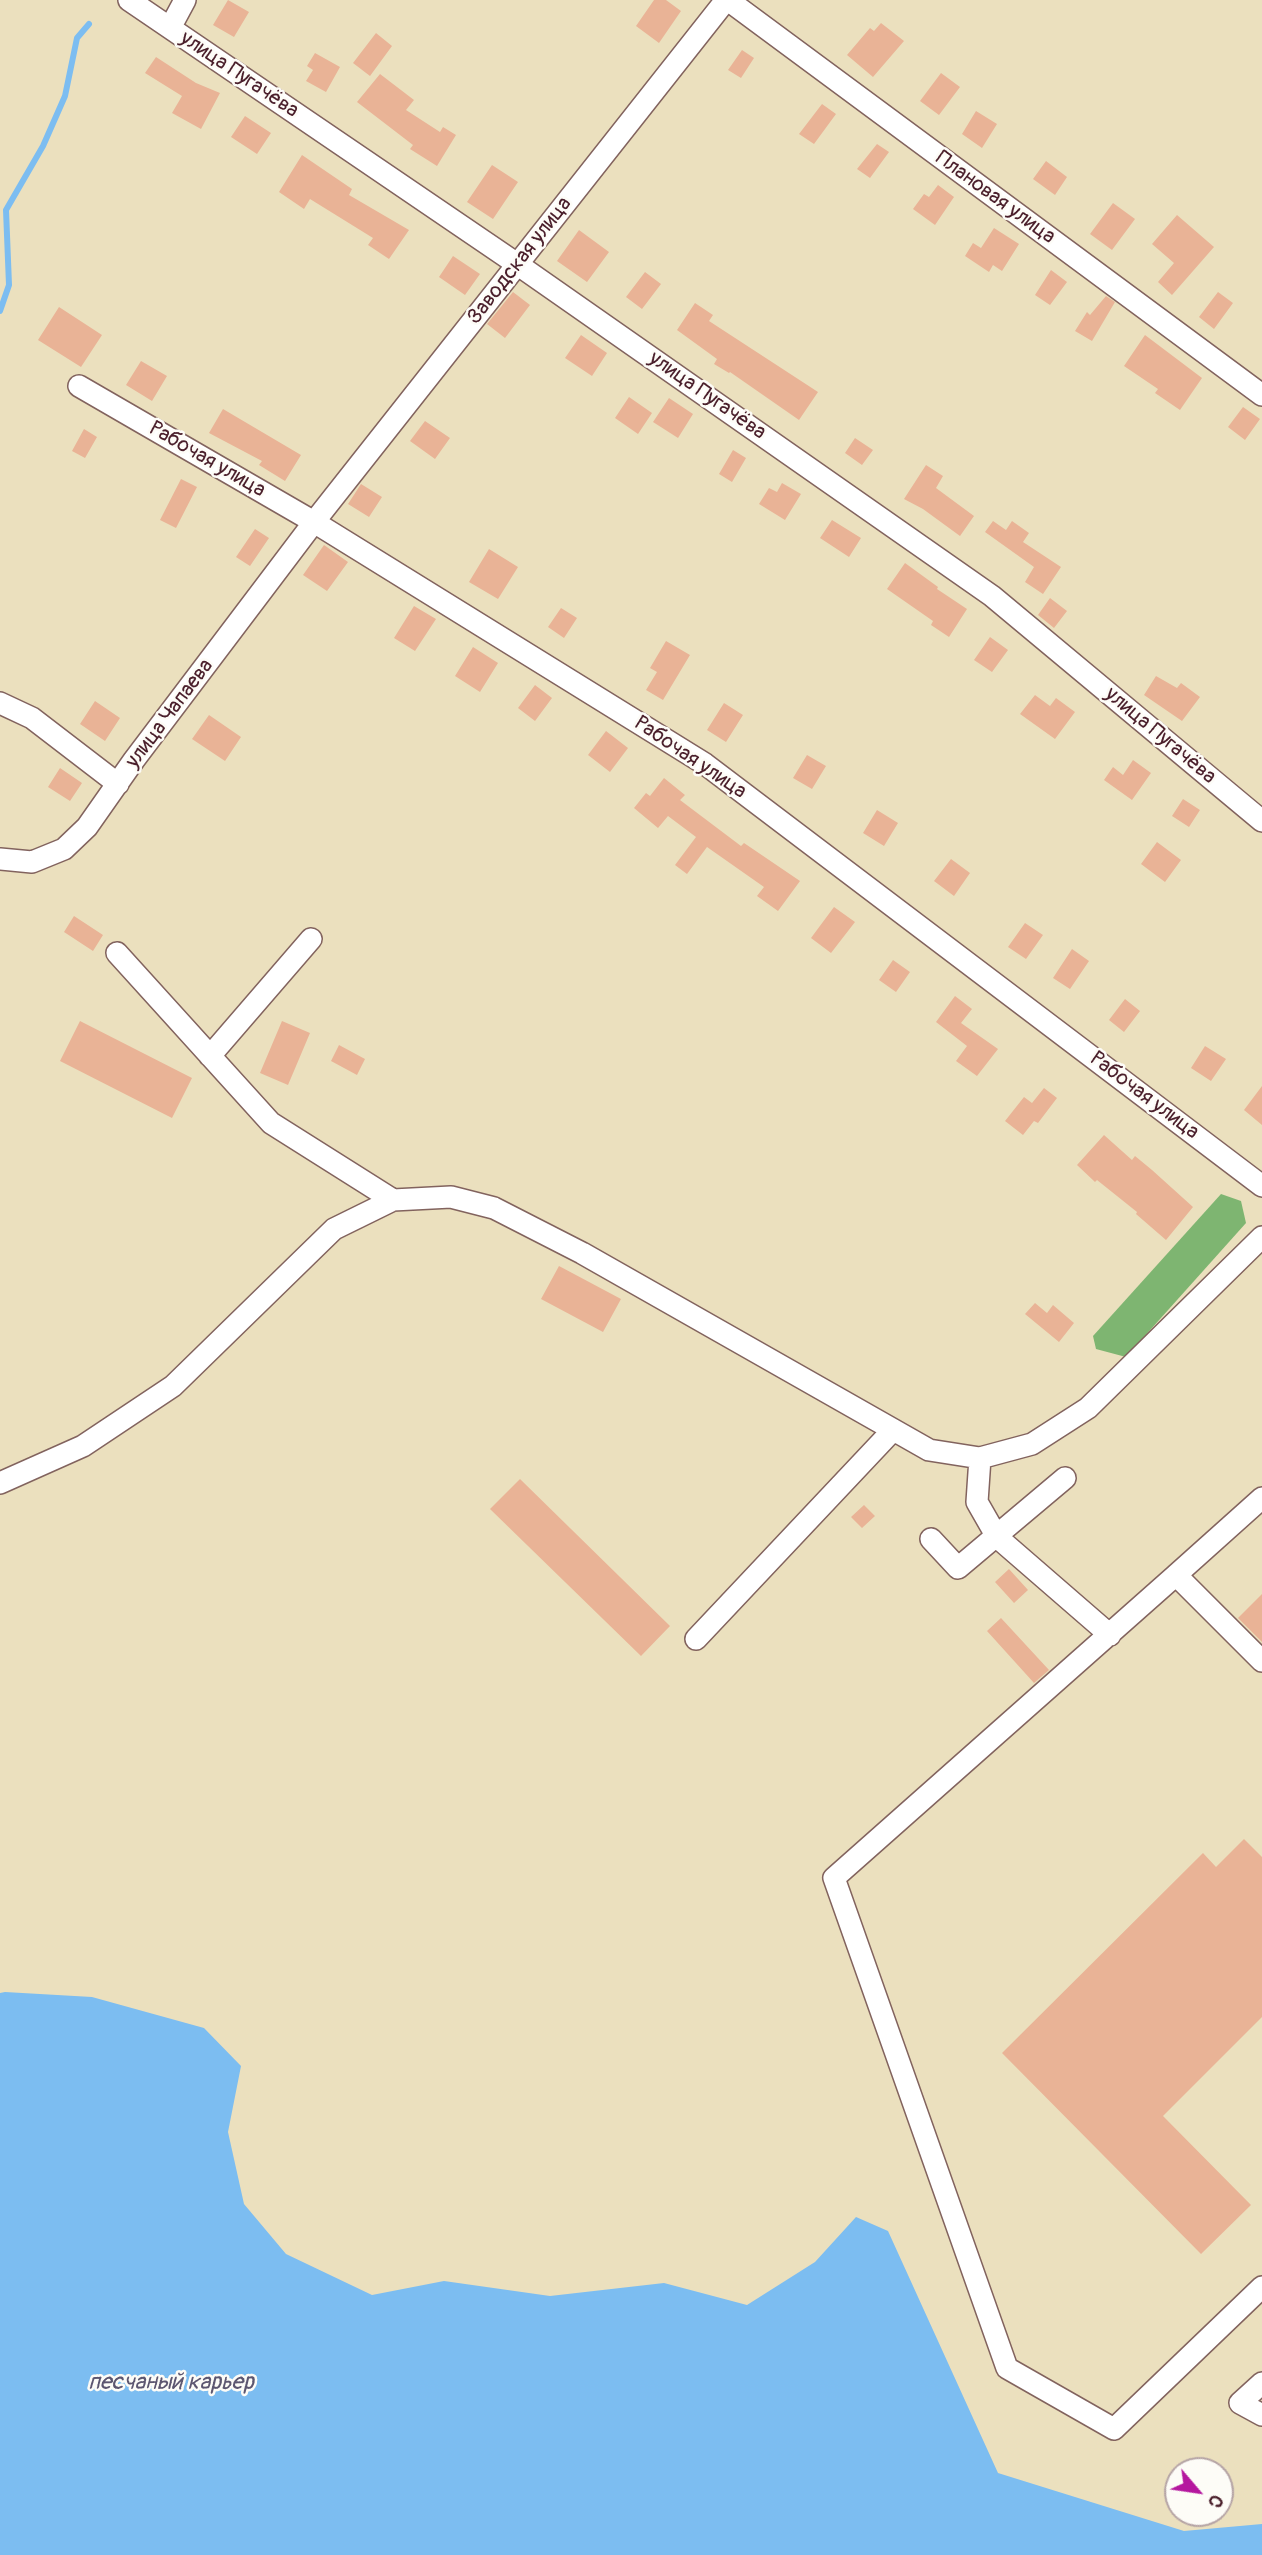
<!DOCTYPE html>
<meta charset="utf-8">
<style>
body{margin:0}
#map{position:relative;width:1262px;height:2555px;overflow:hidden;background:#ebe0be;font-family:Pangolin,sans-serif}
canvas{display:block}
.north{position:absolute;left:1164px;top:2457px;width:70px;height:70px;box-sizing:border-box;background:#fdfcf7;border:2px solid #b5a4a5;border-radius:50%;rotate:119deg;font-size:19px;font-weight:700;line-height:28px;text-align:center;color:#4a1f2b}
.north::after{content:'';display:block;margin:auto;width:24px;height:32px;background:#b5179e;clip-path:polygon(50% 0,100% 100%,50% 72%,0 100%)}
</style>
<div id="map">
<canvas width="1262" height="2555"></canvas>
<div class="north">С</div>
</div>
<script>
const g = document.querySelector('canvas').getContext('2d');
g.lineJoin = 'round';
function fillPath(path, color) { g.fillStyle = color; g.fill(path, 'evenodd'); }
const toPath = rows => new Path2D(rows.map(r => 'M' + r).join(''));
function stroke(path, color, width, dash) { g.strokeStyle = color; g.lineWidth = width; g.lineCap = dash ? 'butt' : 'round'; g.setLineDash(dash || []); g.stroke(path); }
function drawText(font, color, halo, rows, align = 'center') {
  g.font = font + ' Pangolin,sans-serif'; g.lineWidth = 5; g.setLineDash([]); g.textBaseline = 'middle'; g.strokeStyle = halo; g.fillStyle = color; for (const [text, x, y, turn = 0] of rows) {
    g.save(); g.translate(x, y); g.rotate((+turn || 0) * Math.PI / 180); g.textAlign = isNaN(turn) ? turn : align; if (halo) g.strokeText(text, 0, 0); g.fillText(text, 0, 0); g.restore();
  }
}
fillPath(toPath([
 [1221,1194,1241,1201,1246,1223,1126,1357,1096,1349,1093,1336]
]), '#7eb571');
fillPath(toPath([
 [5,1992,92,1997,204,2028,241,2066,228,2132,244,2204,286,2254,372,2295,444,2281,550,2296,664,2283,747,2305,815,2262,856,2217,888,2231,998,2473,1184,2531,1262,2524,1262,2555,0,2555,0,1993]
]), '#7cbdf1');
stroke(toPath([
 [0,311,9,285,6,210,43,146,65,96,77,38,89,24]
]), '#7cbdf1', 6);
fillPath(toPath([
 [228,0,249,12,234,37,213,25],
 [654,0,666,0,681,11,659,43,636,26],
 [881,23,904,41,873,77,847,55,870,28,874,31],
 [376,33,392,46,370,76,353,63],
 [742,50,754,58,741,78,728,70],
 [315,53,340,67,326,92,306,81,313,70,307,66],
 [156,57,196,83,220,93,201,129,172,113,182,96,145,73],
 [941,73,960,87,939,115,920,101],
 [380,74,414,100,406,110,440,132,443,127,456,135,437,166,410,149,413,145,357,102],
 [822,104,836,114,814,144,799,134],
 [976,111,997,124,982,148,962,134],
 [245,116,271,133,257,154,231,137],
 [877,144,889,152,870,178,857,169],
 [302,155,352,189,349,195,409,230,389,259,368,245,373,238,310,199,304,209,279,192],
 [1046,161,1067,177,1055,195,1033,179],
 [492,165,518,182,493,219,467,202],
 [938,185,954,197,935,225,913,209,924,194,929,197],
 [1113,203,1135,219,1112,250,1090,234],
 [1177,215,1214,247,1172,295,1158,282,1174,263,1152,244],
 [994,228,1019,244,1002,271,993,265,989,272,965,256,973,243,981,248],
 [579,230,609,252,587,282,557,261],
 [453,256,480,274,465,295,439,277],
 [1051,270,1067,282,1050,305,1035,295],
 [645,272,661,284,642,309,626,297],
 [513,292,530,305,505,338,487,324],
 [1218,292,1233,303,1214,329,1199,317],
 [1106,296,1115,302,1092,341,1075,331,1087,312,1090,315],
 [695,303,713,315,709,321,818,392,799,420,730,372,729,373,714,364,717,359,677,330],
 [59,307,102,335,81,367,38,340],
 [581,335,607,353,592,376,565,358],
 [1145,335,1202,378,1180,410,1155,393,1158,389,1124,366],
 [141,361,167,376,152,401,126,385],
 [629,397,652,413,638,434,615,418],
 [669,398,693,414,678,438,653,422],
 [1243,407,1260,419,1245,440,1228,427],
 [223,409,301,455,285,481,259,465,262,461,209,433],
 [425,421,450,438,435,459,410,441],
 [84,429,97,437,85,458,72,451],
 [855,438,873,450,862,465,845,453],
 [733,450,746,458,732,482,719,474],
 [926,465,943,476,936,488,974,516,960,536,923,509,904,499],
 [181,479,197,487,176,528,160,520],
 [782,483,801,494,785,520,759,504,769,488,777,492],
 [361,484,382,497,369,517,348,504],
 [832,520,861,538,849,557,820,538],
 [993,521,1006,530,1012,521,1029,533,1023,542,1061,567,1043,594,1025,582,1034,567,985,532],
 [255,529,269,538,250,566,236,557],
 [324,545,348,562,327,591,303,575],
 [489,549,518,567,498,599,469,582],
 [905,563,938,587,937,589,967,609,949,637,931,625,933,621,887,589],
 [1050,598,1067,611,1054,628,1038,615],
 [414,606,436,619,415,651,394,638],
 [561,608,577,618,564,638,548,627],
 [990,637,1008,650,992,672,974,660],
 [666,641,690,655,663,700,646,690,657,672,650,668],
 [473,647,498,663,480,692,455,676],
 [1156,676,1177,688,1181,683,1200,697,1182,721,1144,695],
 [535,685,552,698,535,721,518,708],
 [1035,695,1050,706,1056,698,1075,712,1055,739,1020,714],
 [95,701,120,718,105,741,80,724],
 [724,703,743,715,726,742,707,730],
 [209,715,241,737,225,761,192,739],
 [606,731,628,748,610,772,588,755],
 [807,755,826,766,812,789,793,778],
 [1133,760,1151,773,1132,800,1104,780,1113,767,1123,775],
 [60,768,82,783,70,801,48,787],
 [664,778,685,795,680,800,741,846,744,843,800,881,778,911,757,896,764,887,707,847,687,874,675,865,696,837,668,816,658,828,634,808,646,793,650,796],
 [1183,799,1200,810,1189,827,1172,816],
 [877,810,898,823,884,846,863,833],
 [1157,842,1181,860,1165,882,1141,864],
 [951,859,970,873,954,896,934,881],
 [834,907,855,922,831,953,811,938],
 [74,916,103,935,93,951,64,932],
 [1025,923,1043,935,1026,959,1008,947],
 [1072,949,1089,961,1070,989,1053,978],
 [893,960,910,972,896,992,879,980],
 [955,996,972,1009,961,1023,998,1049,977,1076,956,1061,967,1046,936,1022],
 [1125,999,1140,1011,1124,1032,1109,1020],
 [80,1021,192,1078,172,1118,60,1061],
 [282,1021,310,1033,288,1085,260,1073],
 [339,1045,365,1059,357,1075,331,1061],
 [1205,1046,1226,1059,1211,1081,1191,1068],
 [1262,1086,1262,1125,1244,1110],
 [1044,1088,1057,1098,1038,1123,1034,1121,1023,1135,1005,1121,1024,1097,1032,1103],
 [1104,1135,1132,1160,1135,1156,1152,1170,1193,1207,1166,1240,1136,1214,1137,1212,1097,1180,1095,1182,1077,1165],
 [559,1266,621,1299,603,1332,541,1299],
 [1035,1303,1047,1313,1053,1305,1074,1323,1059,1342,1025,1314],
 [520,1479,670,1626,641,1656,490,1509],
 [864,1505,875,1516,862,1528,851,1517],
 [1009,1569,1028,1590,1014,1603,995,1582],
 [1262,1594,1262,1642,1238,1618],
 [1001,1618,1049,1670,1034,1683,987,1631],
 [1244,1839,1262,1857,1262,2017,1163,2116,1251,2205,1201,2254,1002,2053,1203,1853,1216,1867]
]), '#e9b396');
const minor = toPath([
 [129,0,517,264,992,596,1262,821],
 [728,0,1262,395],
 [170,28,185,0],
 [79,386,314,522,705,764,1262,1186],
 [0,703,32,718,118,784],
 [0,859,32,862,64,849,87,827,134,760,314,522,726,0],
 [117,953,271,1123,393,1200],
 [210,1056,311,939],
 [980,1458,977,1502,997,1537,1110,1635],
 [0,1483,83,1446,173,1386,334,1229,393,1200,451,1197,494,1208,582,1253,929,1450,980,1458,1032,1444,1088,1408,1262,1237],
 [931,1539,958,1568,1065,1478],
 [1176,1575,1262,1498],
 [696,1639,893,1430],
 [1262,1661,1176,1575,834,1878,1007,2368,1114,2429,1262,2287],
 [1262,2383,1240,2403,1262,2415]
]);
stroke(minor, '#82635e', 24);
stroke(minor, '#fff', 21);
drawText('21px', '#4a1f2b', '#fdfcf7', [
 ["улица Пугачёва",239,75,34],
 ["Плановая улица",995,198,36],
 ["Заводская улица",520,261,-52],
 ["улица Пугачёва",707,396,35],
 ["Рабочая улица",207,460,30],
 ["улица Чапаева",170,714,-53],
 ["улица Пугачёва",1160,736,40],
 ["Рабочая улица",690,758,34],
 ["Рабочая улица",1144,1096,37]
]);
drawText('italic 23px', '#5c5670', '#fdfcf7', [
 ["песчаный карьер",171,2383]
]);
</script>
